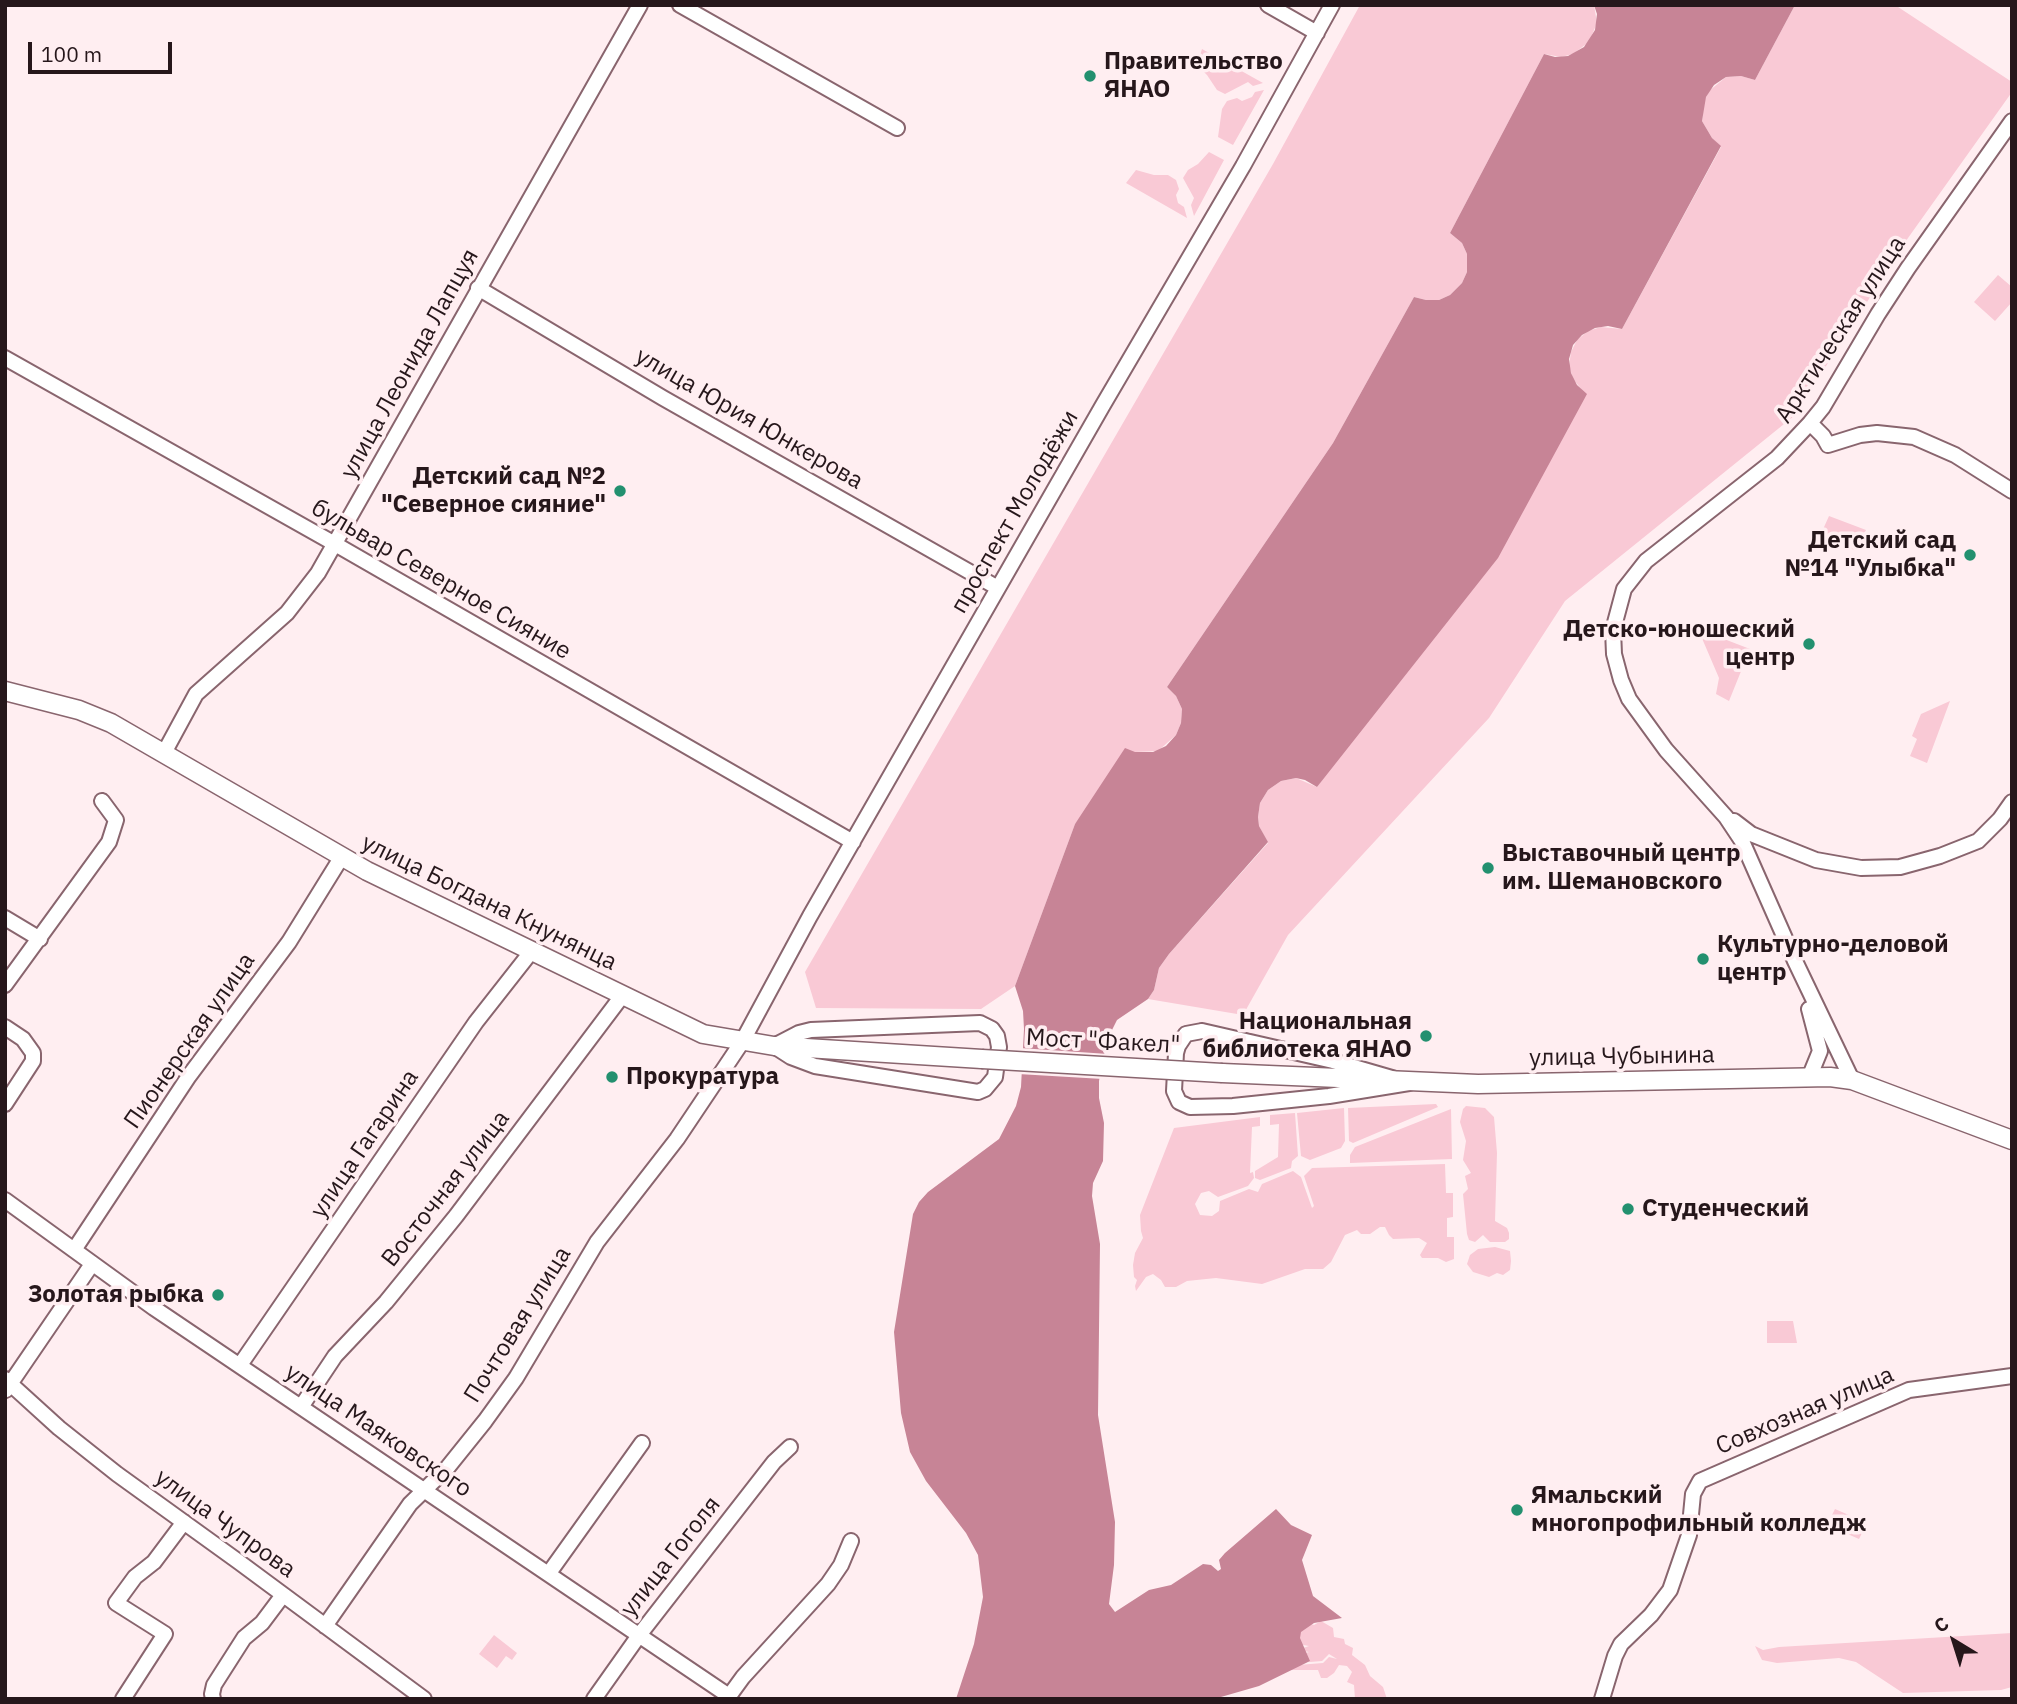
<!DOCTYPE html>
<meta charset="utf-8">
<style>
body{margin:0}
#map{position:relative;width:2017px;height:1704px;overflow:hidden;background:#ffeef1;font-family:"IBM Plex Sans",sans-serif}
canvas{display:block}
.frame{position:absolute;inset:0;border:7px solid #26171b;pointer-events:none}
.north{position:absolute;left:1919px;top:1606px;width:70px;height:70px;-webkit-text-stroke:5px #ffeef1;paint-order:stroke;rotate:322deg;font-size:19px;font-weight:700;line-height:28px;text-align:center;color:#26171b}
.north::after{content:'';display:block;margin:auto;width:24px;height:32px;background:#26171b;clip-path:polygon(50% 0,100% 100%,50% 72%,0 100%)}
.scale{position:absolute;left:28px;top:42px;width:144px;height:32px;box-sizing:border-box;border:4px solid #26171b;border-top:0;padding-left:9px;font-size:21px;line-height:24px;white-space:nowrap;color:#26171b;-webkit-text-stroke:5px #ffeef1;paint-order:stroke}
</style>
<div id="map">
<canvas width="2017" height="1704"></canvas>
<div class="frame"></div>
<div class="north">С</div>
<div class="scale">100 m</div>
</div>
<script>
const g = document.querySelector('canvas').getContext('2d');
g.lineJoin = 'round';
function fillPath(path, color) { g.fillStyle = color; g.fill(path, 'evenodd'); }
const toPath = rows => new Path2D(rows.map(r => 'M' + r).join(''));
function stroke(path, color, width, dash) { g.strokeStyle = color; g.lineWidth = width; g.lineCap = dash ? 'butt' : 'round'; g.setLineDash(dash || []); g.stroke(path); }
function drawText(font, color, halo, rows, align = 'center') {
  g.font = font + ' "IBM Plex Sans",sans-serif'; g.lineWidth = 7; g.setLineDash([]); g.textBaseline = 'middle'; g.strokeStyle = halo; g.fillStyle = color; for (const [text, x, y, turn = 0] of rows) {
    g.save(); g.translate(x, y); g.rotate((+turn || 0) * Math.PI / 180); g.textAlign = isNaN(turn) ? turn : align; if (halo) g.strokeText(text, 0, 0); g.fillText(text, 0, 0); g.restore();
  }
}
fillPath(toPath([
 [1360,5,1594,5,1597,23,1589,42,1573,54,1561,57,1544,54,1450,233,1462,243,1467,254,1467,272,1462,283,1450,295,1439,300,1426,300,1414,297,1333,443,1167,687,1176,696,1182,709,1181,723,1176,735,1158,751,1135,752,1075,824,1015,986,981,1009,816,1008,805,972,1273,164],
 [1795,5,1895,5,2012,82,2012,92,1908,238,1794,416,1565,601,1489,718,1288,935,1243,1015,1148,999,1154,990,1159,968,1169,954,1268,843,1259,826,1258,817,1260,803,1268,790,1281,781,1296,778,1317,787,1582,390,1573,379,1569,366,1571,352,1577,340,1588,331,1601,327,1622,329,1721,147,1712,138,1702,121,1704,101,1709,91,1726,77,1741,76,1755,80],
 [1202,49,1263,83,1253,86,1248,82,1225,94,1217,90,1207,75,1197,65],
 [1264,90,1233,145,1218,137,1222,109,1227,101,1237,98,1242,101,1252,97,1255,92],
 [1209,152,1224,160,1194,216,1191,205,1194,198,1183,178,1188,170,1198,164],
 [1136,170,1154,175,1168,175,1176,180,1179,189,1176,195,1178,203,1184,207,1187,218,1126,183],
 [1998,275,2012,287,2012,302,1995,321,1974,302],
 [1829,516,1866,530,1857,551,1820,536],
 [1698,629,1750,649,1729,701,1716,694,1719,678],
 [1950,701,1927,763,1910,756,1917,739,1912,736,1921,714],
 [1436,1104,1438,1107,1353,1143,1349,1141,1348,1108],
 [1466,1106,1485,1108,1494,1117,1497,1153,1495,1221,1507,1228,1509,1233,1509,1239,1505,1242,1490,1242,1483,1235,1475,1242,1469,1240,1467,1234,1463,1194,1468,1189,1465,1176,1471,1173,1463,1160,1466,1141,1460,1122,1463,1109],
 [1344,1108,1345,1141,1341,1148,1310,1160,1301,1156,1297,1113],
 [1451,1109,1452,1159,1350,1163,1350,1155,1355,1147],
 [1295,1113,1298,1156,1292,1161,1291,1168,1260,1180,1255,1178,1255,1171,1278,1157,1279,1124,1270,1125,1270,1115],
 [1260,1117,1260,1126,1252,1127,1250,1173,1253,1172,1254,1178,1248,1186,1218,1197,1209,1191,1201,1193,1195,1204,1200,1215,1212,1216,1219,1211,1220,1201,1249,1189,1258,1192,1262,1184,1293,1171,1301,1177,1312,1208,1314,1206,1304,1176,1312,1168,1445,1164,1446,1193,1453,1193,1453,1217,1447,1218,1447,1237,1454,1237,1454,1259,1446,1262,1438,1258,1422,1258,1420,1255,1427,1243,1419,1238,1393,1239,1389,1235,1385,1227,1380,1227,1370,1234,1361,1234,1357,1230,1345,1235,1331,1262,1323,1269,1305,1269,1262,1284,1216,1278,1187,1281,1176,1287,1165,1287,1161,1280,1153,1274,1146,1277,1136,1291,1135,1286,1137,1280,1134,1277,1133,1265,1135,1253,1143,1238,1141,1231,1140,1215,1174,1128],
 [1495,1247,1510,1251,1511,1261,1510,1270,1503,1275,1497,1273,1489,1277,1473,1272,1467,1264,1470,1255,1478,1249],
 [1767,1321,1793,1321,1797,1343,1767,1343],
 [1835,1509,1867,1523,1859,1539,1827,1525],
 [1321,1621,1333,1628,1334,1637,1344,1639,1345,1644,1353,1648,1352,1655,1365,1665,1370,1676,1383,1687,1387,1699,1355,1699,1354,1685,1347,1682,1352,1672,1347,1666,1339,1665,1334,1673,1327,1678,1321,1678,1318,1670,1290,1670,1298,1665,1323,1663,1329,1657,1337,1659,1329,1654,1322,1661,1310,1662,1295,1656,1309,1652,1297,1650,1309,1646,1298,1644,1297,1633,1311,1624,1314,1625],
 [2012,1633,2012,1687,2001,1690,1903,1693,1856,1662,1839,1658,1777,1663,1762,1660,1755,1646,1763,1650,1779,1647],
 [494,1635,517,1653,512,1660,506,1656,497,1668,479,1654]
]), '#f9c9d5');
fillPath(toPath([
 [1594,5,1795,5,1755,80,1741,76,1726,77,1714,85,1706,97,1702,121,1712,138,1721,146,1622,329,1608,326,1595,328,1582,335,1573,345,1569,359,1571,373,1577,385,1587,394,1498,558,1317,787,1305,780,1296,778,1281,781,1268,790,1260,803,1258,817,1259,826,1268,842,1169,954,1159,968,1154,990,1148,999,1117,1020,1107,1040,1099,1081,1099,1098,1104,1123,1103,1161,1093,1183,1092,1196,1100,1244,1098,1415,1115,1522,1114,1565,1109,1604,1115,1612,1149,1590,1171,1585,1203,1564,1211,1565,1218,1571,1221,1569,1219,1560,1225,1553,1276,1509,1291,1525,1312,1535,1302,1560,1313,1596,1342,1618,1314,1623,1301,1632,1300,1638,1310,1661,1259,1686,1214,1699,956,1699,974,1644,983,1597,978,1555,966,1533,926,1481,910,1452,901,1413,894,1332,913,1214,919,1202,928,1192,999,1139,1016,1106,1021,1087,1024,1029,1023,1011,1015,986,1075,824,1125,748,1135,752,1153,752,1166,746,1176,735,1181,723,1182,709,1176,696,1167,687,1333,443,1414,297,1426,300,1439,300,1450,295,1462,283,1467,272,1467,254,1462,243,1450,233,1544,54,1555,57,1568,56,1584,47,1595,30,1597,14]
]), '#c78496');
fillPath(toPath([
 [1020,1048,1108,1054,1103,1079,1018,1074]
]), '#ffeef1');
const minor = toPath([
 [680,5,897,128],
 [1268,5,1317,33],
 [478,288,663,398,998,588],
 [5,358,335,544,853,842],
 [1810,423,1823,436,1828,445,1860,435,1877,433,1914,437,1955,455,2012,491],
 [164,753,196,694,287,613,318,573,640,5],
 [1734,821,1751,834,1816,860,1861,868,1900,867,1940,856,1978,841,2000,819,2012,802],
 [5,918,40,939],
 [5,985,109,842,116,820,102,801],
 [980,1023,992,1029,997,1036,999,1047,995,1077,985,1089,978,1092,815,1066,791,1057,774,1046,799,1033,811,1030,980,1023],
 [5,1027,23,1039,33,1053,33,1061,5,1104],
 [1202,1031,1333,1061,1409,1083,1329,1096,1233,1106,1190,1107,1179,1102,1174,1091,1176,1053,1178,1046,1186,1034,1202,1031],
 [1809,1078,1820,1051,1809,1009],
 [1852,1080,1795,961,1742,841,1726,817,1666,750,1629,699,1621,680,1614,654,1613,630,1624,589,1646,561,1777,458,1810,423,1823,407,1878,314,1908,268,2012,121],
 [5,1200,154,1308,729,1696],
 [74,1250,189,1076,289,942,341,858],
 [240,1365,476,1022,531,952],
 [5,1379,59,1428,117,1474,239,1562,424,1699],
 [6,1390,92,1264],
 [301,1407,335,1356,386,1302,456,1216,622,996],
 [549,1573,642,1443],
 [325,1626,410,1504,448,1467,485,1421,516,1378,597,1242,677,1139,742,1042,810,916,1103,405,1243,166,1332,5],
 [123,1699,165,1634,116,1603,135,1577,154,1562,184,1522],
 [213,1699,212,1694,214,1685,244,1638,262,1623,283,1595],
 [594,1699,640,1634,774,1462,790,1447],
 [727,1699,743,1677,828,1584,841,1565,851,1541],
 [1602,1699,1615,1656,1621,1644,1651,1615,1670,1590,1689,1535,1693,1494,1700,1481,1909,1390,2012,1376]
]);
const major = toPath([
 [5,691,79,710,111,723,367,871,703,1034,774,1046,982,1059],
 [1222,1073,1478,1084,1830,1077,1852,1080,2012,1140]
]);
stroke(minor, '#89656e', 18);
stroke(major, '#89656e', 21);
stroke(minor, '#fff', 14);
stroke(major, '#fff', 18);
const majorBridge = toPath([
 [982,1059,1222,1073]
]);
stroke(majorBridge, '#89656e', 21, []);
stroke(majorBridge, '#fff', 18);
for (const [x, y, r, color] of [
 [1090,76,7,"#23906f"],
 [620,491,7,"#23906f"],
 [1970,555,7,"#23906f"],
 [1809,644,7,"#23906f"],
 [1488,868,7,"#23906f"],
 [1703,959,7,"#23906f"],
 [1426,1036,7,"#23906f"],
 [612,1077,7,"#23906f"],
 [1628,1209,7,"#23906f"],
 [218,1295,7,"#23906f"],
 [1517,1510,7,"#23906f"]
]) { const dot = new Path2D(); dot.arc(x, y, r, 0, 2 * Math.PI); g.fillStyle = color; g.fill(dot); stroke(dot, '#ffeef1', 2.5); }
drawText('bold 24px', '#26171b', '#ffeef1', [
 ["Правительство",1104,62],
 ["ЯНАО",1104,90],
 ["Детский сад №2",606,477,"right"],
 ["\"Северное сияние\"",606,505,"right"],
 ["Детский сад",1956,541,"right"],
 ["№14 \"Улыбка\"",1956,569,"right"],
 ["Детско-юношеский",1795,630,"right"],
 ["центр",1795,658,"right"],
 ["Выставочный центр",1502,854],
 ["им. Шемановского",1502,882],
 ["Культурно-деловой",1717,945],
 ["центр",1717,973],
 ["Национальная",1412,1022,"right"],
 ["библиотека ЯНАО",1412,1050,"right"],
 ["Прокуратура",626,1077],
 ["Студенческий",1642,1209],
 ["Золотая рыбка",204,1295,"right"],
 ["Ямальский",1531,1496],
 ["многопрофильный колледж",1531,1524]
], 'left');
drawText('24px', '#26171b', '#ffeef1', [
 ["Арктическая улица",1841,330,-57],
 ["улица Леонида Лапцуя",410,364,-61],
 ["улица Юрия Юнкерова",749,419,30],
 ["проспект Молодёжи",1015,512,-60],
 ["бульвар Северное Сияние",441,580,30],
 ["улица Богдана Кнунянца",489,903,26],
 ["Пионерская улица",190,1041,-55],
 ["Мост \"Факел\"",1103,1042,3],
 ["улица Чубынина",1622,1057,-1],
 ["улица Гагарина",365,1144,-56],
 ["Восточная улица",446,1189,-52],
 ["Почтовая улица",518,1325,-58],
 ["Совхозная улица",1805,1411,-23],
 ["улица Маяковского",378,1431,34],
 ["улица Чупрова",225,1524,36],
 ["улица Гоголя",671,1557,-52]
]);
</script>
